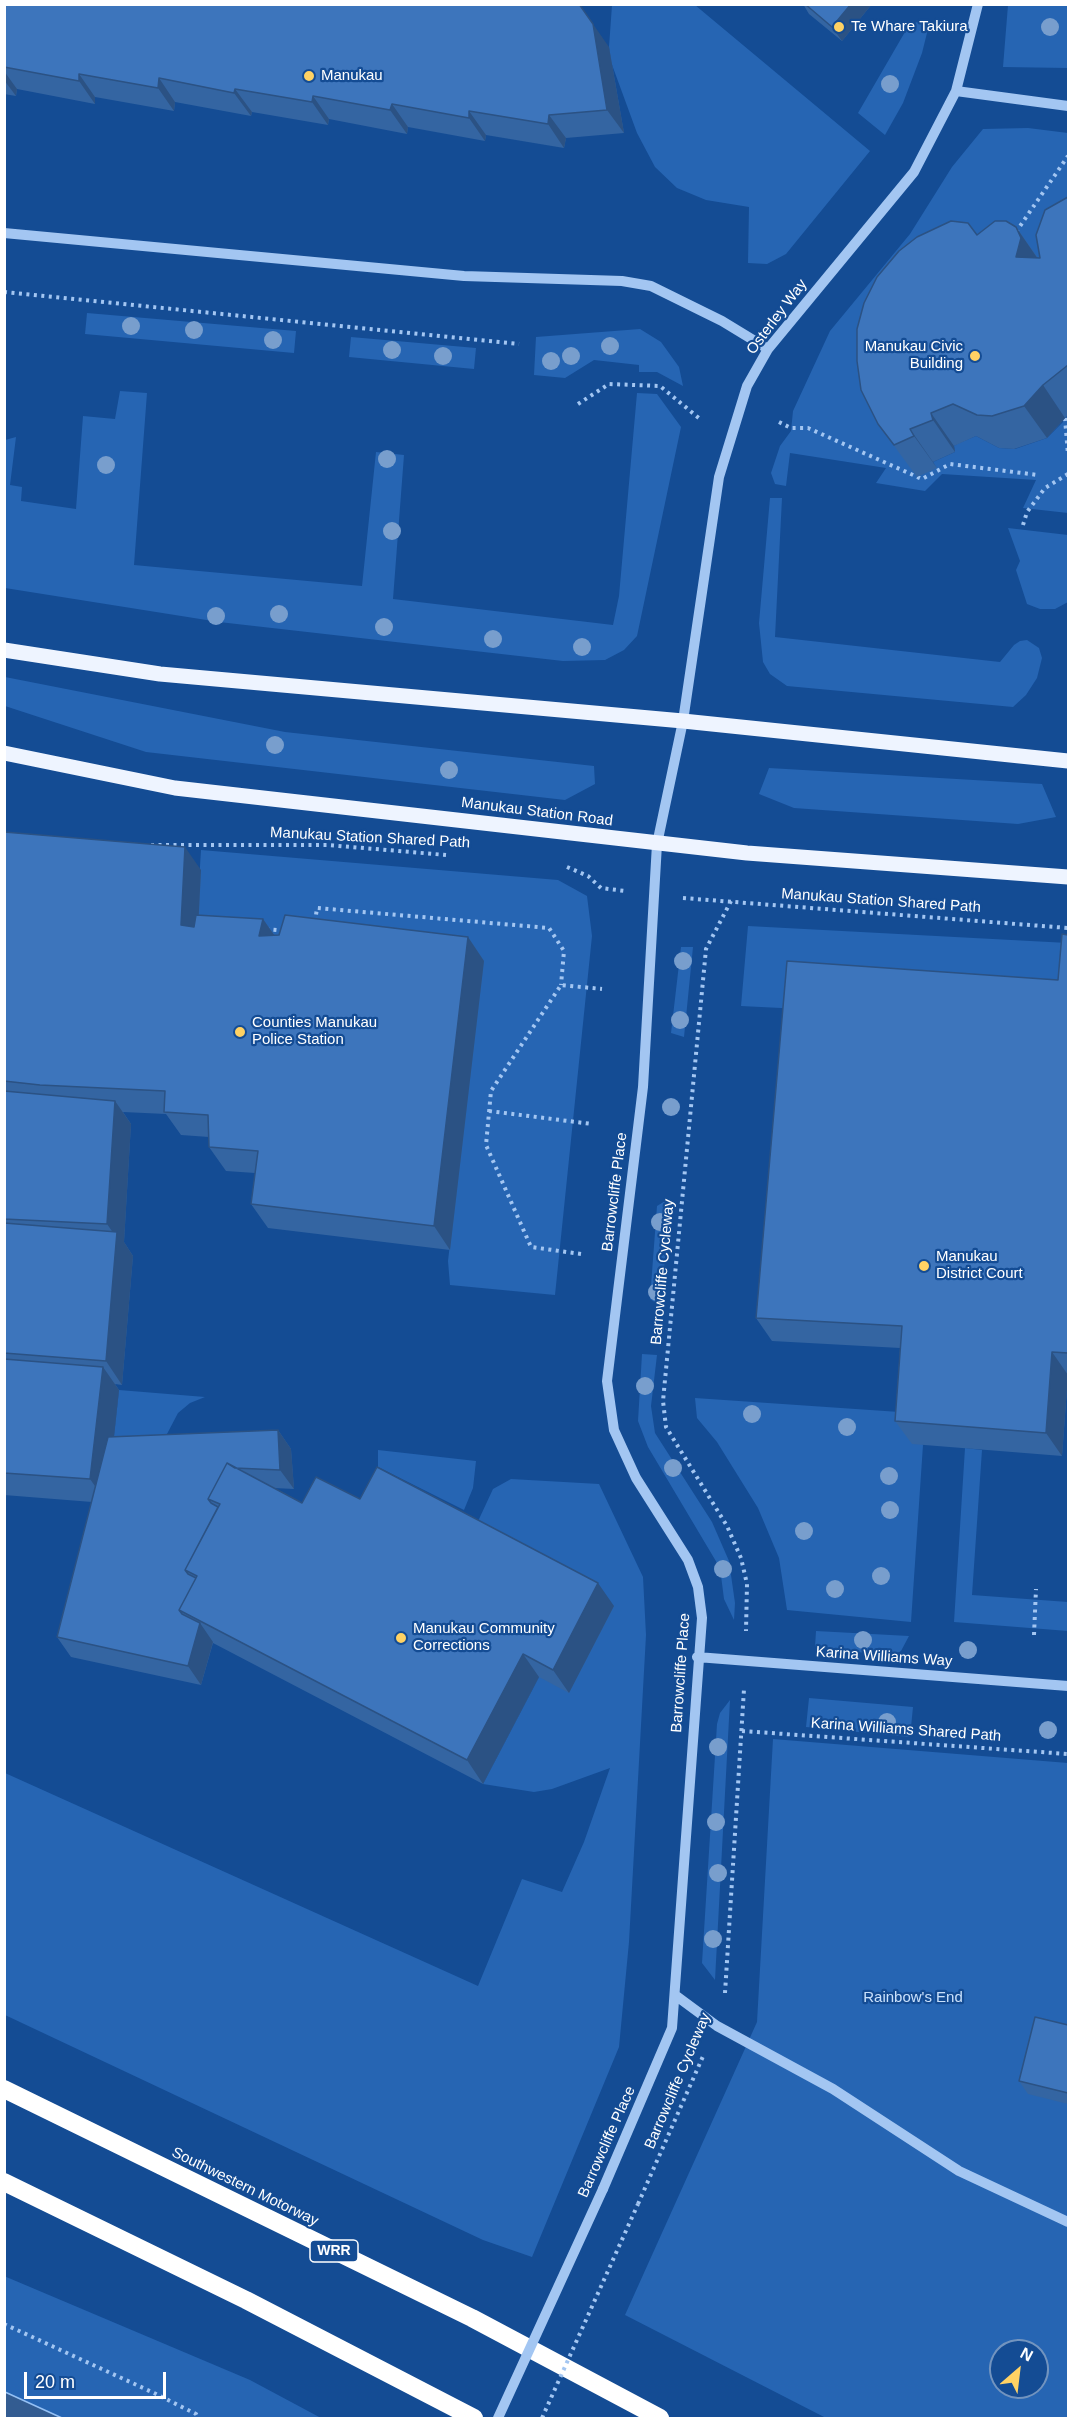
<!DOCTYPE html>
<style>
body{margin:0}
#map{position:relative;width:1073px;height:2423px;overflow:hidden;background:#144c94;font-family:Arial,sans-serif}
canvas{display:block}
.frame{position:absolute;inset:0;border:6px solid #fff;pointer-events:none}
.north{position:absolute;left:989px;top:2339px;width:60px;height:60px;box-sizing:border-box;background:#144c94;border:2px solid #7294bf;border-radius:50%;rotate:28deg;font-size:16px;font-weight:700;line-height:24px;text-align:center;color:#fff}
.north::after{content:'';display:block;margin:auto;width:21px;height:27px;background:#ffd264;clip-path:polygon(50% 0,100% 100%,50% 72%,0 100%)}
.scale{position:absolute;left:24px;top:2372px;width:142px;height:27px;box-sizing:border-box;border:3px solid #fff;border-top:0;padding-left:8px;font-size:18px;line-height:21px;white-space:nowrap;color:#fff;-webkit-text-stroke:4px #144c94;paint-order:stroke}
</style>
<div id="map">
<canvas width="1073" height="2423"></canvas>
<div class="frame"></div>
<div class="north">N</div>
<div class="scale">20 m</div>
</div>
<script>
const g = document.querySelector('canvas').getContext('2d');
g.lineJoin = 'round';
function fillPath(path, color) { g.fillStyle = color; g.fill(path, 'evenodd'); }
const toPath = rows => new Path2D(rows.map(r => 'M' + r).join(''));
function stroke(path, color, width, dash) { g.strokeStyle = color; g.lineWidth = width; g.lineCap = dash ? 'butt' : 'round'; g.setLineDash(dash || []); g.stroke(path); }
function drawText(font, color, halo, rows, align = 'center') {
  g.font = font + ' Arial,sans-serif'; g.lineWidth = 4.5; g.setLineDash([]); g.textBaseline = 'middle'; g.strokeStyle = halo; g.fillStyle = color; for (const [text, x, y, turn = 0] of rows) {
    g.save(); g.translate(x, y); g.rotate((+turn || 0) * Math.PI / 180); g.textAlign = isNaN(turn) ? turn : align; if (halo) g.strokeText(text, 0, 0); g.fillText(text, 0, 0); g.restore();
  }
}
fillPath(toPath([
 [612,5,695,5,870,151,786,254,767,264,748,263,749,207,706,200,677,188,655,167,637,133,611,62,609,47],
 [1008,5,1068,5,1068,68,1003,67],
 [920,21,928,29,922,53,903,103,885,135,858,113,909,25],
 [1028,128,1068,133,1068,242,879,377,936,468,933,462,955,452,954,446,957,444,976,436,999,448,1015,449,1047,438,1068,417,1068,513,1023,508,1036,480,942,474,925,491,876,483,886,468,790,453,786,486,775,484,771,473,780,446,791,431,793,411,830,331,910,234,952,167,983,129],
 [87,313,296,331,294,353,85,334],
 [640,329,661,342,679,367,683,386,657,372,639,372,639,365,594,360,565,378,534,375,536,337],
 [351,337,476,348,474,369,349,357],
 [120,391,147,393,134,565,362,586,376,452,404,455,393,599,613,625,619,596,637,393,657,394,681,427,637,636,624,650,605,660,563,661,219,622,5,588,5,440,16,437,10,485,22,487,21,501,76,509,83,416,115,419],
 [770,498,782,498,775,637,1000,662,1014,645,1020,641,1027,640,1039,648,1042,658,1037,678,1026,695,1013,707,787,686,770,674,763,662,759,623],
 [1008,528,1068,535,1068,602,1055,609,1040,609,1027,604,1016,570,1020,561],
 [5,677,285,732,594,766,595,784,565,800,146,752,5,706],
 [769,768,1042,784,1056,817,1018,824,794,808,759,794],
 [201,850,558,880,587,896,592,936,555,1295,450,1285,448,1261,481,972,196,931],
 [748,926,1068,943,1068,1003,801,1009,741,1006],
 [681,947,693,947,684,1037,671,1033],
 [670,1198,661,1306,650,1299,657,1206],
 [642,1354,657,1355,651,1406,655,1433,712,1522,729,1561,735,1603,734,1620,724,1599,720,1568,648,1447,638,1421],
 [119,1390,205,1397,190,1403,178,1413,157,1453,112,1453],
 [695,1398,914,1413,923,1445,911,1622,787,1610,779,1558,758,1508,717,1442,697,1418],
 [965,1448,982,1450,972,1595,1068,1602,1068,1631,954,1622],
 [378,1450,476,1461,473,1488,464,1510,378,1467],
 [511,1479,599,1484,643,1577,646,1635,629,1942,619,2047,532,2257,483,2240,5,2015,5,1773,478,1986,522,1879,562,1892,584,1842,610,1768,552,1789,534,1792,483,1784,539,1677,473,1532,493,1489],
 [816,1631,909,1636,901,1651,892,1656,815,1647],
 [809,1698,913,1707,910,1737,806,1727],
 [730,1700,715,1980,702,1963,717,1724,720,1713],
 [773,1739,1068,1763,1068,2418,826,2418,625,2315,757,2022],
 [1001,2351,1037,2351,1037,2387,1001,2387],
 [4,2276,250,2380,321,2418,62,2418,5,2392]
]), '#2665b3');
const water = toPath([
 [5,2392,62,2418,5,2418,5,2392]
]);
fillPath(water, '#335c91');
stroke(water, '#95c1f5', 1.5);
stroke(toPath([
 [1016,232,1068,156],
 [4,292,519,344],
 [578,404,609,384,660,386,700,419],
 [1065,418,1068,455],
 [779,422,791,428,808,428,922,479,950,464,1038,475],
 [1023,525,1027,512,1045,488,1068,474],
 [151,845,327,845,446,855],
 [567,867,588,876,601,888,625,891],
 [683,898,1068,928],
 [731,901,706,949,663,1401,666,1427,727,1526,741,1558,747,1584,746,1631],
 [315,922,317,908,549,928,564,951,561,985],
 [266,929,286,931],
 [489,1111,592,1124],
 [581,1254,531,1247,486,1145,491,1091,561,985,602,989],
 [1034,1635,1036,1589],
 [742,1731,1068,1754],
 [725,1993,744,1689],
 [638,2204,704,2054],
 [4,2324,154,2393,196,2414,198,2418]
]), '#a3c6f2', 4, [3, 4.5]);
stroke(toPath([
 [956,91,1068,106],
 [4,233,464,276,622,281,651,286,722,321,768,349],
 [697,1657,1068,1686],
 [675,1995,717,2026,833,2089,959,2171,1068,2222],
 [603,2189,672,2028,702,1618,698,1587,688,1560,636,1478,614,1430,607,1381,643,1087,657,844,683,721,719,477,747,386,768,349,914,172,956,91,978,4]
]), '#a3c6f2', 10);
stroke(toPath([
 [4,650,160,674,683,721,1068,761],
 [4,753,175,788,747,853,1068,877]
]), '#eef4ff', 15);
stroke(toPath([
 [4,2089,472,2318,660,2418],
 [4,2182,246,2300,474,2418]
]), '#fff', 18);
stroke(toPath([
 [542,2418,638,2204]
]), '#a3c6f2', 4, [3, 4.5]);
stroke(toPath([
 [498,2418,603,2189]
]), '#a3c6f2', 10);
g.fillStyle = '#789ecd';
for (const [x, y] of [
 [1050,27],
 [890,84],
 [131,326],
 [194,330],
 [273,340],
 [610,346],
 [392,350],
 [443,356],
 [571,356],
 [551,361],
 [387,459],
 [106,465],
 [392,531],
 [279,614],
 [216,616],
 [384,627],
 [493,639],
 [582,647],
 [275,745],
 [449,770],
 [683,961],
 [680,1020],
 [671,1107],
 [660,1222],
 [657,1292],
 [645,1386],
 [752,1414],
 [847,1427],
 [673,1468],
 [889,1476],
 [890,1510],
 [804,1531],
 [723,1569],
 [881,1576],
 [835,1589],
 [863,1640],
 [968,1650],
 [887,1722],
 [1048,1730],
 [718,1747],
 [716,1822],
 [718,1873],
 [713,1939]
]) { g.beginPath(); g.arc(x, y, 9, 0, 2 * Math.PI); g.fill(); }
fillPath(toPath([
 [4,4,609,47,624,133,566,138,564,148,486,135,485,141,408,127,407,134,329,119,328,125,252,112,251,116,175,102,174,111,95,97,95,104,17,89,16,96,4,94],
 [803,4,872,4,842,41,809,14],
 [1068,197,1068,415,1047,438,1014,449,999,448,976,436,954,446,955,452,933,462,937,468,917,477,878,424,977,235,1016,227,1038,258,1040,258],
 [4,832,201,870,199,915,263,919,275,936,468,937,484,961,450,1250,268,1228,251,1204,255,1173,226,1171,209,1147,209,1137,181,1135,166,1114,123,1112,131,1124,124,1242,133,1256,122,1385,115,1384,119,1390,114,1437,278,1430,291,1449,294,1489,274,1488,302,1503,360,1499,614,1606,569,1693,539,1677,483,1784,213,1643,201,1685,71,1657,57,1637,92,1502,4,1495],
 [1068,935,1068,1375,1062,1456,912,1444,895,1421,900,1348,772,1341,756,1318,1058,980],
 [1068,2025,1068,2104,1028,2094,1019,2081]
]), '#3465a2');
fillPath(toPath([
 [579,4,609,47,624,133,607,110],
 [851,4,872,4,842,41,832,27],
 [4,71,17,89,16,96,4,80],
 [79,74,95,97,95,104,79,81],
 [159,78,175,102,174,111,158,88],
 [235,89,252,112,251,116,234,93],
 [313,96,329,119,328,125,312,102],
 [392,104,408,127,407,134,390,110],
 [469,111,486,135,485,141,469,118],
 [549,115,566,138,564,148,548,124],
 [1016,227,1038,259,1016,257],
 [1043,385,1065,418,1047,438,1024,406],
 [931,413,954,446,955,452,933,420],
 [910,429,933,462,937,468,914,436],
 [185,847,201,870,197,949,181,925],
 [263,919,279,942,259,936],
 [468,937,484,961,450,1250,434,1226],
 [115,1101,131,1124,124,1242,133,1256,122,1385,106,1361,116,1237,107,1224],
 [1052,1352,1068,1375,1062,1456,1046,1433],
 [103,1367,119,1390,107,1503,90,1479],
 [278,1430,291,1449,294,1489,280,1470],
 [598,1583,614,1606,569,1693,553,1670],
 [200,1623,213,1642,201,1685,188,1666],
 [523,1654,539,1677,483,1784,467,1760]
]), '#2b5284');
const building = toPath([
 [4,4,579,4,593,24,607,110,549,115,548,124,469,111,469,118,392,104,390,110,313,96,312,102,235,89,234,93,159,78,158,88,79,74,79,81,4,67,4,4],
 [805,4,851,4,832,27,805,4],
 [1068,197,1068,365,1043,385,1024,406,992,416,977,415,953,404,931,413,933,420,910,429,914,436,894,445,878,424,861,390,857,361,857,329,864,303,877,277,899,251,917,237,951,221,968,223,977,235,995,221,1006,221,1016,227,1021,238,1016,257,1040,258,1036,235,1045,210,1068,197],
 [4,832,185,847,181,925,194,927,196,915,263,919,259,936,279,935,285,915,468,937,434,1226,251,1204,258,1151,209,1147,208,1115,164,1112,165,1091,40,1085,4,1081,4,832],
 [1062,934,1068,935,1068,1353,1052,1352,1046,1433,895,1421,902,1326,756,1318,787,961,1058,980,1062,934],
 [4,1091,115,1101,107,1224,4,1219,4,1091],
 [4,1223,117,1232,106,1361,4,1353,4,1223],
 [4,1359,103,1367,90,1479,4,1473,4,1359],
 [278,1430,280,1470,235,1468,227,1463,208,1499,211,1503,218,1507,185,1570,188,1574,196,1578,179,1610,182,1614,200,1623,188,1666,57,1637,108,1437,278,1430],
 [227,1463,302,1503,316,1477,360,1499,377,1467,598,1583,553,1670,523,1654,467,1760,179,1610,197,1576,185,1570,220,1504,208,1499,227,1463],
 [1035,2017,1068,2025,1068,2093,1019,2081,1035,2017]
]);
fillPath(building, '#3d75bc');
stroke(building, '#2b5284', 1.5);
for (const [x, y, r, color] of [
 [839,27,6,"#ffd264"],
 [309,76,6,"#ffd264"],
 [975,356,6,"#ffd264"],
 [240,1032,6,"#ffd264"],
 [924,1266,6,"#ffd264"],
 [401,1638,6,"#ffd264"]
]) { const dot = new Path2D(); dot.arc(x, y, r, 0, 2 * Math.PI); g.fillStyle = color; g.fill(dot); stroke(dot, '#144c94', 2); }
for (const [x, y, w] of [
 [334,2251,48]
]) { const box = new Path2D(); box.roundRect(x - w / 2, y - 11, w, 22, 4.5); g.fillStyle = '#144c94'; g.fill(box); stroke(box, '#fff', 1.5); }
drawText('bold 14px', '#fff', null, [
 ["WRR",334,2251]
]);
drawText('15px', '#fff', '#144c94', [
 ["Te Whare Takiura",851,27],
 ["Manukau",321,76],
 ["Manukau Civic",963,347,"right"],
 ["Building",963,364,"right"],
 ["Counties Manukau",252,1023],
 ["Police Station",252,1040],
 ["Manukau",936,1257],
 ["District Court",936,1274],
 ["Manukau Community",413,1629],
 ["Corrections",413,1646]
], 'left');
drawText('15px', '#fff', '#144c94', [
 ["Osterley Way",777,317,-53],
 ["Manukau Station Road",537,812,7],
 ["Manukau Station Shared Path",370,838,3],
 ["Manukau Station Shared Path",881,901,4],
 ["Barrowcliffe Place",615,1192,-83],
 ["Barrowcliffe Cycleway",663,1272,-85],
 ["Karina Williams Way",884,1657,4],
 ["Barrowcliffe Place",681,1673,-86],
 ["Karina Williams Shared Path",906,1730,4],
 ["Barrowcliffe Cycleway",678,2081,-67],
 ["Barrowcliffe Place",607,2142,-66],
 ["Southwestern Motorway",245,2187,26]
]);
drawText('15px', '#cae1fc', '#144c94', [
 ["Rainbow's End",913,1998]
]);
</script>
